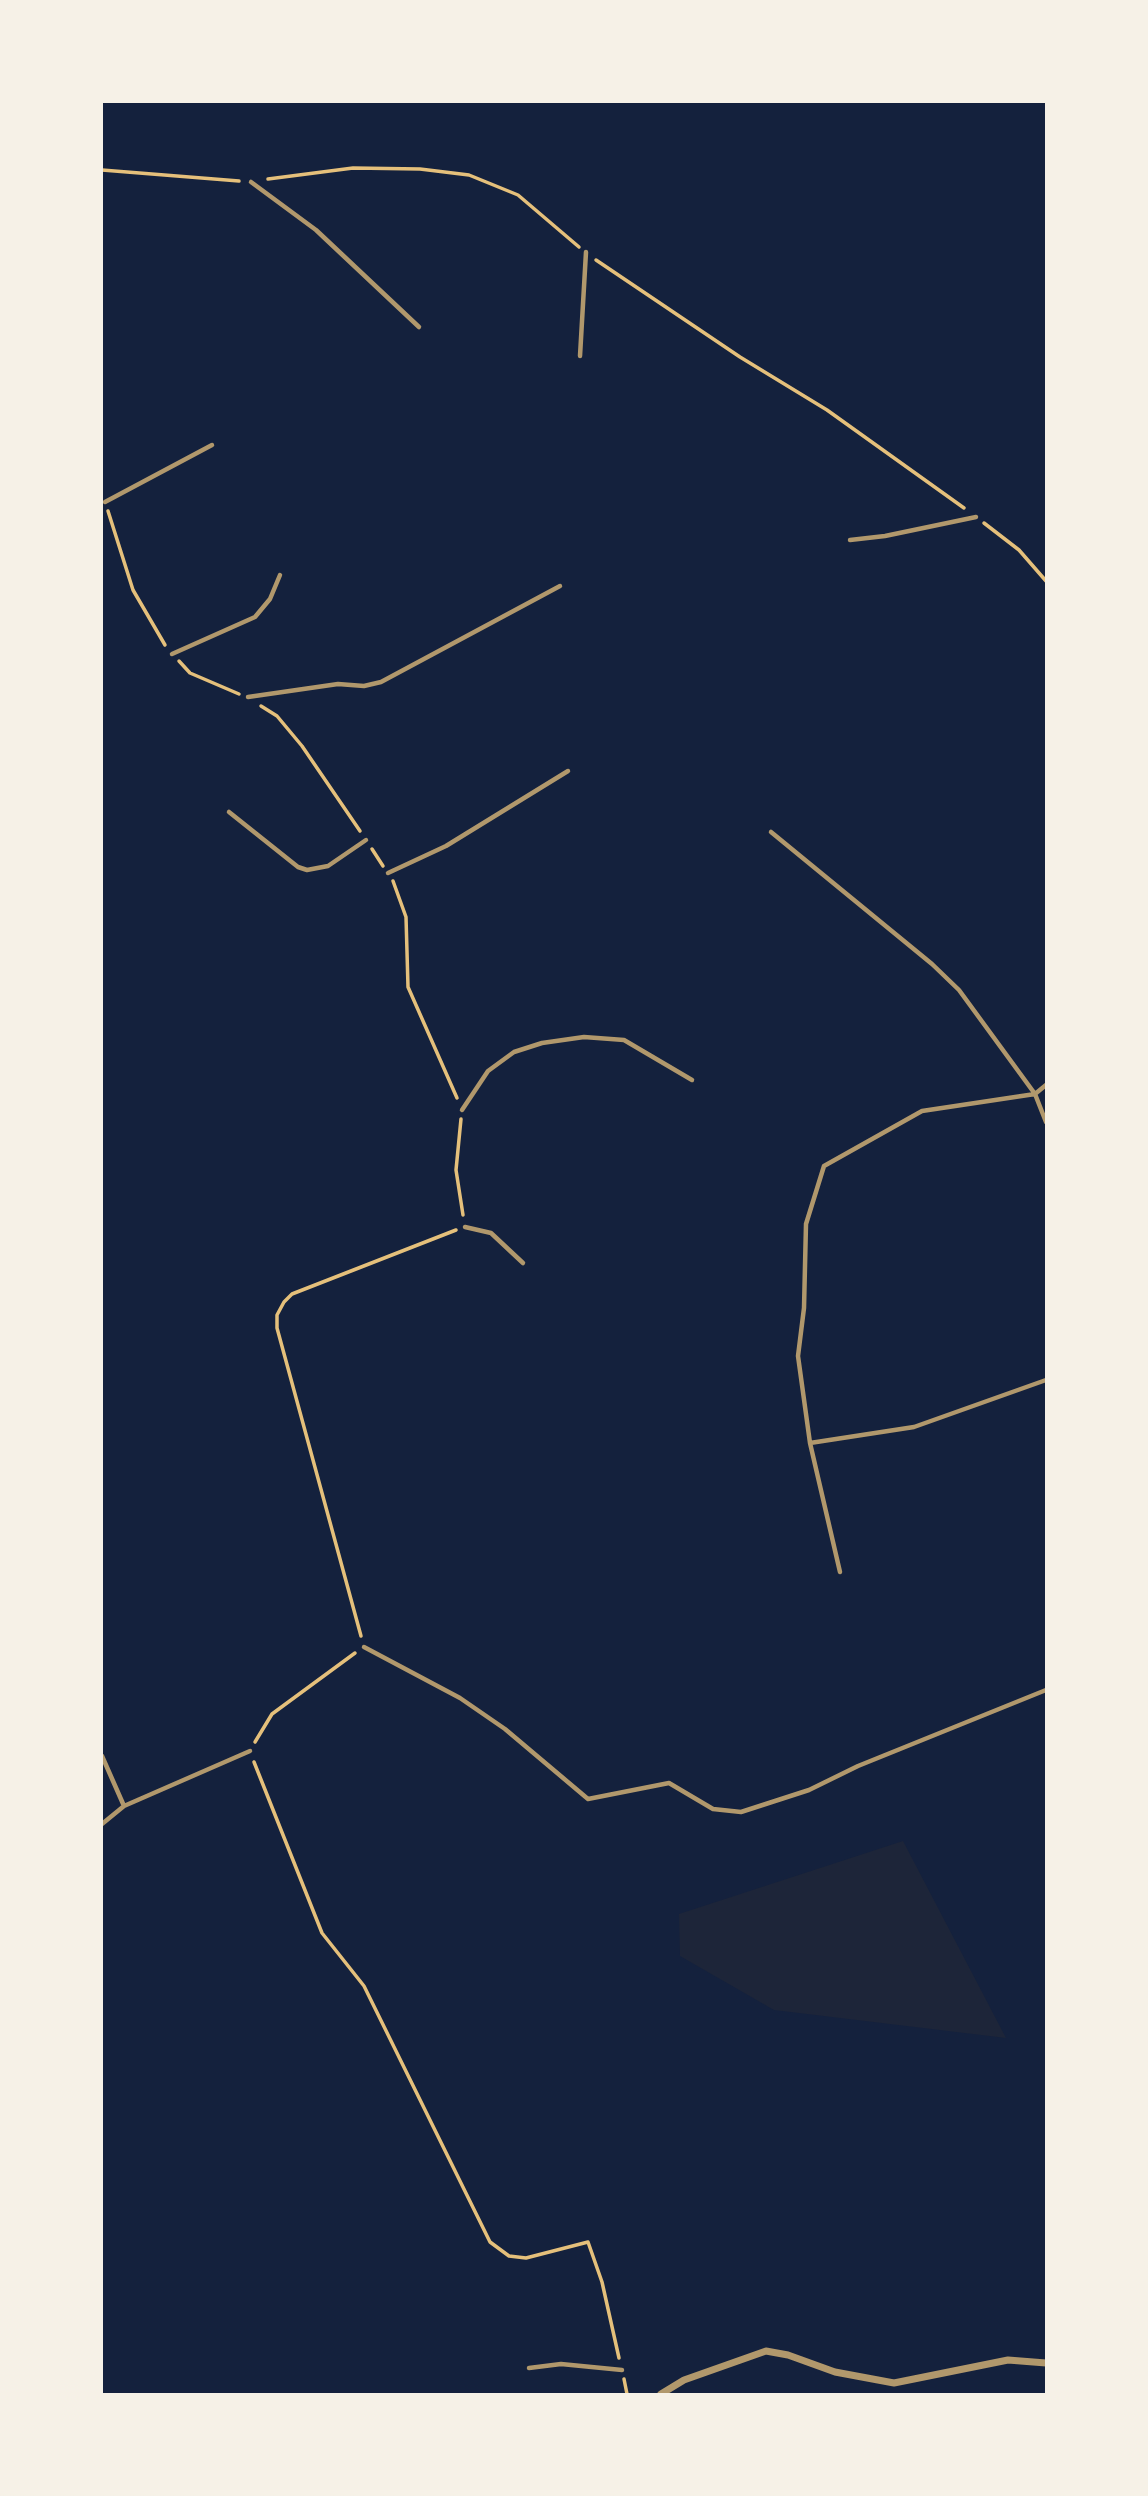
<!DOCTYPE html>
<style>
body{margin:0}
#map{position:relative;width:1148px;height:2496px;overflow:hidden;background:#14213d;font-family:"Libre Baskerville",serif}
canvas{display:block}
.frame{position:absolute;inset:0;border:103px solid #f6f1e7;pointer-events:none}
</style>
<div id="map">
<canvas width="1148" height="2496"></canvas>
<div class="frame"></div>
</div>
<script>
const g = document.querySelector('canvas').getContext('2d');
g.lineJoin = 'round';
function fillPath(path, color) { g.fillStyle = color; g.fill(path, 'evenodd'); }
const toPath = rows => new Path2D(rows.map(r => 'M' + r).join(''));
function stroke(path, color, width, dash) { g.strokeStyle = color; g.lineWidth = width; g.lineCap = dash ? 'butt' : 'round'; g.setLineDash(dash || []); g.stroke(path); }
fillPath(toPath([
 [903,1841,1006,2038,774,2010,680,1956,679,1914]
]), '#1d2539');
stroke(toPath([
 [102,170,239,181],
 [268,179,353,168,420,169,469,175,518,195,579,247],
 [596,260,740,357,827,410,964,508],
 [108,511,133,590,165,645],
 [984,523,1019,550,1046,581],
 [179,661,190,673,239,694],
 [261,706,277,716,302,746,360,831],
 [372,849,383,866],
 [393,881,406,917,408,987,457,1098],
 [461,1119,456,1170,463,1215],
 [361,1636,277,1328,277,1315,284,1302,292,1294,456,1230],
 [255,1742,272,1714,355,1653],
 [254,1762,322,1933,364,1986,490,2242,509,2256,526,2258,588,2242,602,2282,619,2358],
 [624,2379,627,2394]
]), '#e5c07b', 3.5);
stroke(toPath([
 [251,182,316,230,419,327],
 [580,356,586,252],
 [105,502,212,445],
 [850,540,885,536,976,517],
 [172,654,255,617,270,599,280,575],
 [248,697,338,684,364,686,381,682,560,586],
 [229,812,298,867,307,870,328,866,366,840],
 [771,832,932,964,959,990,1035,1094,922,1111,824,1166,806,1224,804,1308,798,1356,810,1443,840,1572],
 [388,873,446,846,568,771],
 [1046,1085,1035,1094,1046,1122],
 [462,1110,488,1071,514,1052,542,1043,584,1037,624,1040,692,1080],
 [465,1227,491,1233,523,1263],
 [810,1443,914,1427,1046,1380],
 [364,1647,460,1698,505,1729,588,1799,669,1783,713,1809,741,1812,809,1790,858,1766,1046,1690],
 [102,1756,124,1806],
 [102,1824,124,1806,250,1751],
 [529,2368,561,2364,622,2370]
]), '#b1986c', 4.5);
stroke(toPath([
 [661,2394,684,2380,766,2351,788,2355,835,2372,894,2383,1008,2360,1046,2363]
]), '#b1986c', 7);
</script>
